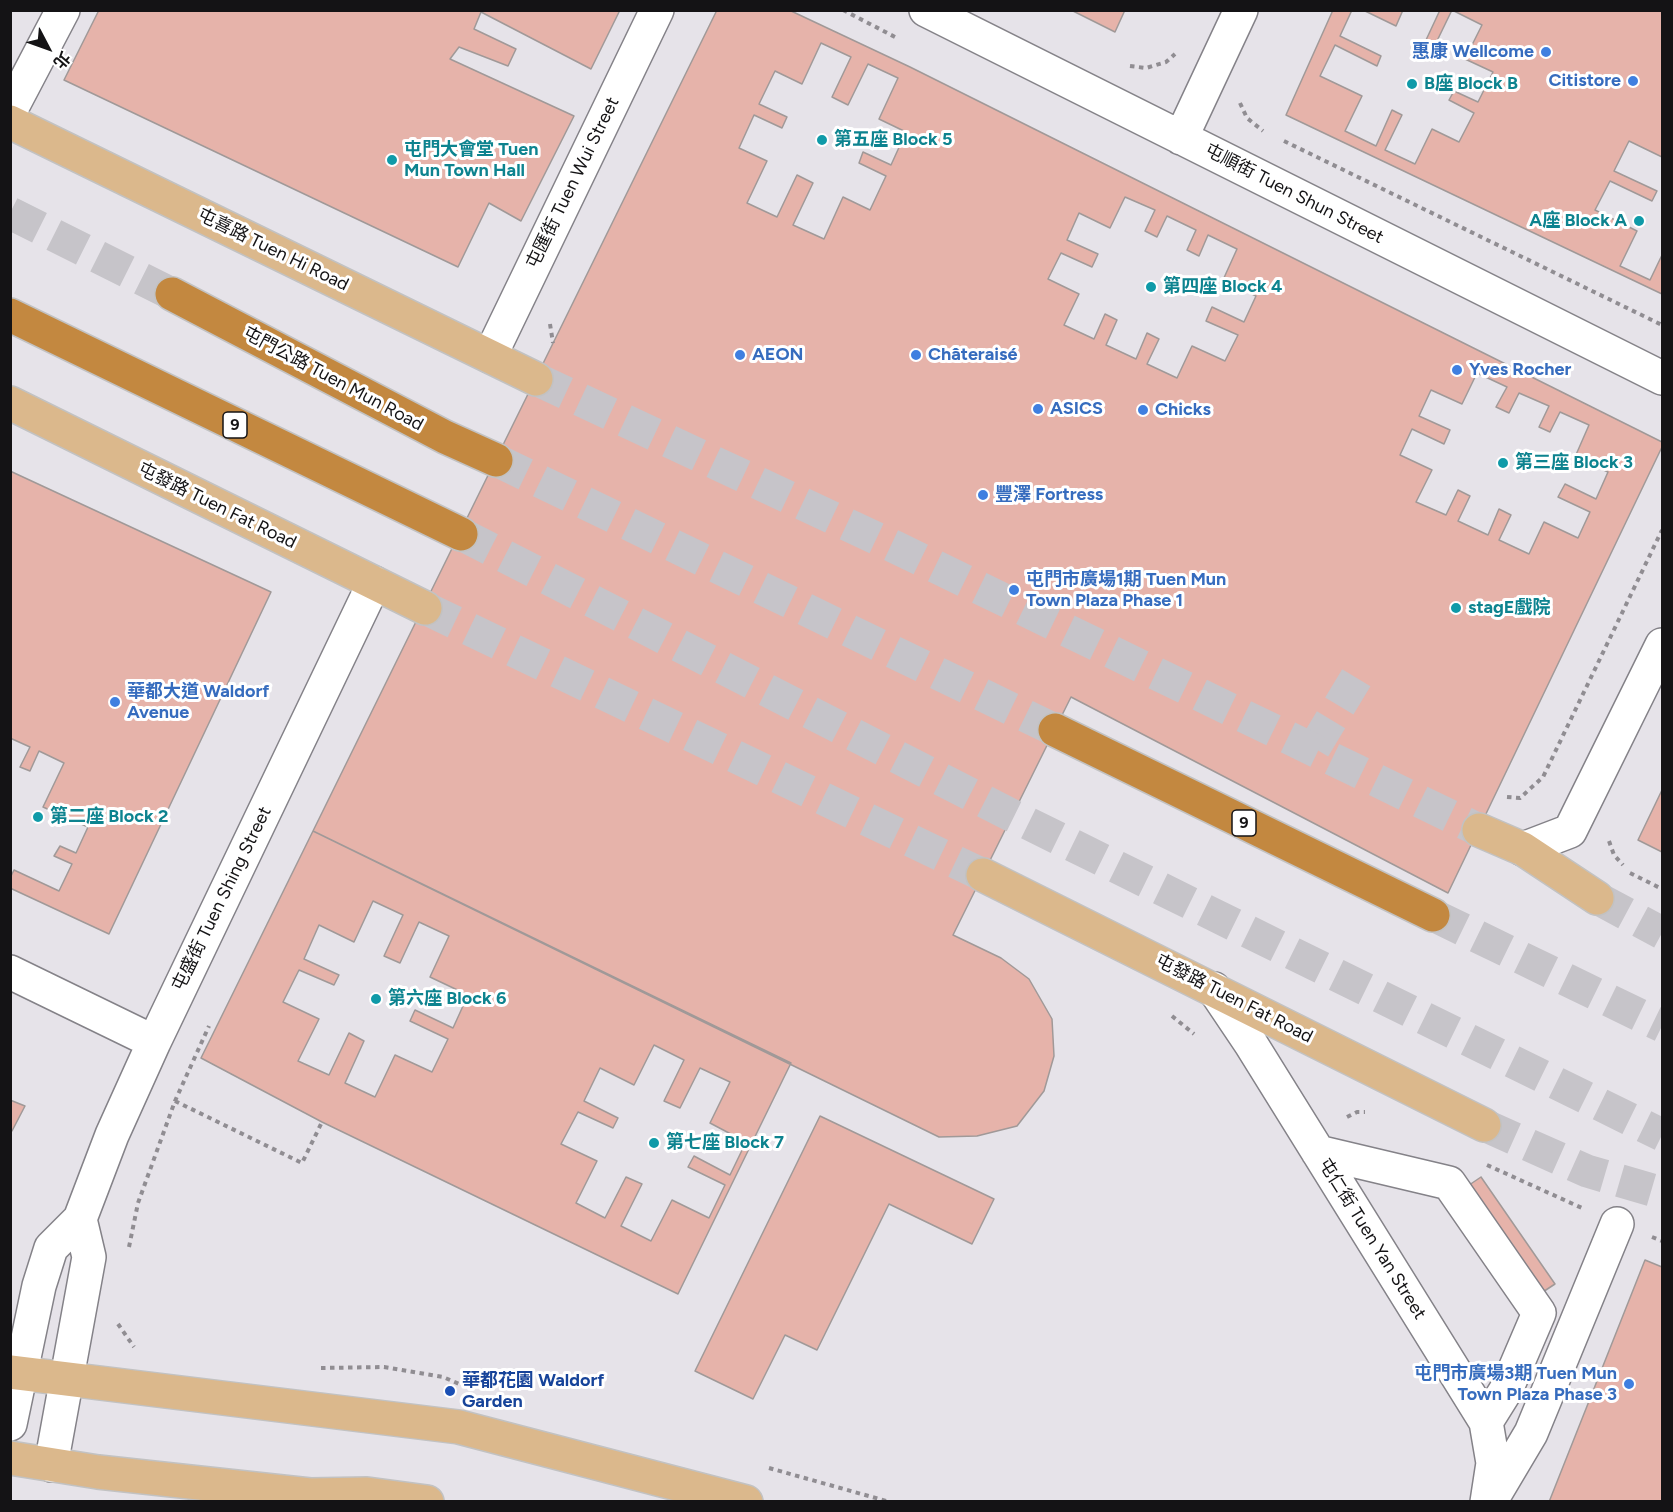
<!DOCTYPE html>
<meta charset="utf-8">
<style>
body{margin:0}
#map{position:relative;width:1673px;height:1512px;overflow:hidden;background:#e6e3e9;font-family:Figtree,"Noto Sans TC",sans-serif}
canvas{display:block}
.frame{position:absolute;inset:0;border:12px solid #141315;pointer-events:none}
.north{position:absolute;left:18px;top:18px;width:60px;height:60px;-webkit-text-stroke:4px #fff;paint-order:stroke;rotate:131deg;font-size:16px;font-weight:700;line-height:24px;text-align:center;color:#141315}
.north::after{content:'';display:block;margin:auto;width:21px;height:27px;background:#141315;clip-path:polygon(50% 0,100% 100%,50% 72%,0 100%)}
</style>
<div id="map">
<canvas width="1673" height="1512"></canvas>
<div class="frame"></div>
<div class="north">北</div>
</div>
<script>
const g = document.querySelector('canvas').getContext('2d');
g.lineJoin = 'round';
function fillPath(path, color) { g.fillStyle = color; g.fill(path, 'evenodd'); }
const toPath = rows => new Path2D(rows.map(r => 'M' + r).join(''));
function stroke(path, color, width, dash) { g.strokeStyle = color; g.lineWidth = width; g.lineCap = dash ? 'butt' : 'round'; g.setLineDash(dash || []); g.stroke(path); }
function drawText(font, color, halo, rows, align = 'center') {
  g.font = font + ' Figtree,"Noto Sans TC",sans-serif'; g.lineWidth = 6; g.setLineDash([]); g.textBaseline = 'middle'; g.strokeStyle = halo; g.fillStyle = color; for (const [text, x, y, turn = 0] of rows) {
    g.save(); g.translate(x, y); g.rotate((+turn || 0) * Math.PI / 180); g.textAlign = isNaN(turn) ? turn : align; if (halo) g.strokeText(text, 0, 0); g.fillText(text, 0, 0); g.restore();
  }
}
const building = toPath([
 [99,10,620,10,591,69,481,12,474,29,516,49,508,66,459,47,450,59,574,116,521,221,489,203,458,267,64,80,99,10],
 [717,10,789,10,910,67,1662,442,1662,447,1448,893,1071,697,953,935,1001,958,1029,979,1052,1019,1054,1056,1044,1091,1017,1126,977,1136,939,1137,313,831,717,10],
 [1071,10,1125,10,1115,32,1071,10],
 [1333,10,1662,10,1662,294,1286,115,1333,10],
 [1352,10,1363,10,1396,26,1403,10,1440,10,1426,40,1435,45,1452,10,1482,25,1465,59,1493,72,1478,102,1454,91,1449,100,1474,113,1459,142,1432,129,1415,164,1385,150,1402,115,1392,110,1376,146,1345,131,1362,96,1320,76,1335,45,1377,66,1381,56,1340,36,1352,10],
 [821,43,851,57,832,97,848,105,868,64,898,78,879,119,906,132,891,165,863,152,859,163,886,176,870,210,843,197,824,239,793,225,813,183,797,175,777,217,747,203,767,161,739,148,754,115,782,128,787,117,759,104,775,71,802,84,821,43],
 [1629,141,1662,157,1662,255,1650,280,1620,266,1637,231,1595,210,1610,181,1652,201,1657,191,1614,171,1629,141],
 [1125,197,1155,210,1145,231,1157,237,1167,216,1196,230,1187,250,1199,256,1208,235,1237,249,1223,280,1256,296,1244,322,1212,307,1206,321,1238,335,1225,361,1192,346,1177,378,1147,364,1159,339,1147,333,1136,359,1106,345,1117,320,1105,314,1094,339,1064,325,1079,294,1048,279,1061,253,1092,267,1098,254,1067,240,1079,213,1110,228,1125,197],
 [1477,373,1507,387,1496,407,1509,413,1519,393,1549,406,1539,427,1550,432,1560,412,1589,425,1575,457,1608,472,1596,499,1565,484,1558,497,1590,512,1578,538,1544,522,1529,554,1499,540,1511,515,1499,509,1488,535,1458,521,1470,496,1458,490,1446,515,1416,502,1432,470,1400,455,1412,429,1444,444,1450,430,1419,416,1431,390,1462,404,1477,373],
 [10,471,271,592,109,934,10,888,10,471],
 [10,738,30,747,20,767,30,771,39,751,64,763,43,807,88,827,76,853,60,846,54,856,72,864,59,891,14,870,10,878,10,738],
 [1662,790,1662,852,1638,840,1662,790],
 [313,831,791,1063,678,1294,322,1122,201,1058,313,831],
 [373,901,403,915,384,956,400,963,419,922,449,936,430,977,468,995,453,1028,415,1010,410,1021,448,1039,432,1072,395,1055,375,1097,345,1083,364,1041,349,1033,329,1075,298,1061,319,1019,283,1002,299,970,334,985,339,975,304,959,319,925,354,942,373,901],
 [654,1045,684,1060,664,1101,680,1108,700,1068,730,1082,710,1123,746,1142,730,1175,694,1156,688,1167,725,1185,709,1218,672,1200,651,1241,621,1226,642,1184,626,1177,605,1218,576,1203,597,1161,561,1144,578,1112,613,1128,618,1118,584,1101,600,1068,634,1085,654,1045],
 [10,1100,25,1106,12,1131,10,1130,10,1100],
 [820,1116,994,1199,972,1244,889,1204,817,1350,785,1335,753,1399,695,1371,820,1116],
 [1481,1177,1555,1284,1520,1307,1447,1200,1481,1177],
 [1645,1260,1662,1267,1662,1502,1549,1502,1645,1260]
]);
fillPath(building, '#e6b3aa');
stroke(building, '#a09998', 1.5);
stroke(toPath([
 [1314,748,1358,675]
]), '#c6c4c9', 33, [33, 16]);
stroke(toPath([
 [536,379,895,547,1479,830],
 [425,608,983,875],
 [1597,898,1662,933],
 [1484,1125,1587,1171,1662,1193]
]), '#c6c4c9', 33, [33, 16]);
stroke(toPath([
 [10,213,172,294],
 [496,460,1055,730],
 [461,534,1011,815,1662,1135],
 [1433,915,1662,1026]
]), '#c6c4c9', 33, [33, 16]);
const minor = toPath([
 [926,10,1662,378],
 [10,111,63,10],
 [1181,138,1241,10],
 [490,356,657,10],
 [1523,849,1570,831,1662,645],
 [10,972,154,1042],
 [1214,989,1251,1044,1486,1422,1493,1463,1487,1502],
 [1318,1152,1449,1183,1539,1313,1506,1390,1486,1422],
 [10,1424,39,1286,51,1248,80,1219,112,1135,154,1042,374,583],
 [51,1465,89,1257,80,1219],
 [1493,1497,1531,1433,1617,1224]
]);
const major = toPath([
 [10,122,536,379],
 [10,403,425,608],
 [1479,830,1523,849,1597,898],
 [983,875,1484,1125],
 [10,1372,459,1427,746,1502],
 [10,1458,98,1472,310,1495,367,1494,427,1502]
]);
const highway = toPath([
 [172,294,445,437,496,460],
 [10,315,461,534],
 [1055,730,1433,915]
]);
stroke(minor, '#848288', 36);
stroke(major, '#c2c2c2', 36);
stroke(highway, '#c2c2c2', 36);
stroke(toPath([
 [843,10,897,38],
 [1130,66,1146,68,1166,62,1175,54],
 [1240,103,1247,118,1263,131],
 [1284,141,1662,325],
 [550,324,553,343],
 [1507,797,1520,798,1543,777,1662,530],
 [1609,841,1614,855,1623,865],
 [1630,873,1662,889],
 [1172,1016,1194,1034],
 [175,1101,302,1163,322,1122],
 [1347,1117,1357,1112,1365,1112],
 [1487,1165,1582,1208],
 [1652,1237,1662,1241],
 [129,1247,138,1203,175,1101,209,1026],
 [118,1324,134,1347],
 [321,1368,384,1367,443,1377,464,1386],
 [769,1468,890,1502]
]), '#908d92', 4, [4.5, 4.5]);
stroke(minor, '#fff', 33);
stroke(major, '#dbb88c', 33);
stroke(highway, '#c38840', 33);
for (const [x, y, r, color] of [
 [1546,52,6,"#3f7fe0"],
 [1633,81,6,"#3f7fe0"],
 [1412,84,6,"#0f9aa8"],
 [822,140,6,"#0f9aa8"],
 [392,160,6,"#0f9aa8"],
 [1639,221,6,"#0f9aa8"],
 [1151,287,6,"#0f9aa8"],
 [740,355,6,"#3f7fe0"],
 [916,355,6,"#3f7fe0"],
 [1457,370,6,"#3f7fe0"],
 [1038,409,6,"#3f7fe0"],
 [1143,410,6,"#3f7fe0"],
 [1503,463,6,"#0f9aa8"],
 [983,495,6,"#3f7fe0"],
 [1014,590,6,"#3f7fe0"],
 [1456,608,6,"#0f9aa8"],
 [115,702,6,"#3f7fe0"],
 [38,817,6,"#0f9aa8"],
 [376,999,6,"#0f9aa8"],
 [654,1143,6,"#0f9aa8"],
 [1629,1384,6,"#3f7fe0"],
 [450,1391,6,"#1a4fb4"]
]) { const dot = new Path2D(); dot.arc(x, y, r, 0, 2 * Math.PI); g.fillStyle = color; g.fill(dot); stroke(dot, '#fff', 2); }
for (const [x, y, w] of [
 [235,425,24],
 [1244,823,24]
]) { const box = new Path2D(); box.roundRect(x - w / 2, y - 13, w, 26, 4.5); g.fillStyle = '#fff'; g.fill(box); stroke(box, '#141315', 1.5); }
drawText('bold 16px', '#141315', null, [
 ["9",235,425],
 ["9",1244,823]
]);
drawText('bold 18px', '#366cbe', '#fff', [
 ["惠康 Wellcome",1534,52,"right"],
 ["Citistore",1621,81,"right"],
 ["AEON",752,355],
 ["Châteraisé",928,355],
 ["Yves Rocher",1469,370],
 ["ASICS",1050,409],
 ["Chicks",1155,410],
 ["豐澤 Fortress",995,495],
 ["屯門市廣場1期 Tuen Mun",1026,580],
 ["Town Plaza Phase 1",1026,601],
 ["華都大道 Waldorf",127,692],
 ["Avenue",127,713],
 ["屯門市廣場3期 Tuen Mun",1617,1374,"right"],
 ["Town Plaza Phase 3",1617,1395,"right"]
], 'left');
drawText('bold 18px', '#0d838f', '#fff', [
 ["B座 Block B",1424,84],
 ["第五座 Block 5",834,140],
 ["屯門大會堂 Tuen",404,150],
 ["Mun Town Hall",404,171],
 ["A座 Block A",1627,221,"right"],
 ["第四座 Block 4",1163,287],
 ["第三座 Block 3",1515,463],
 ["stagE戲院",1468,608],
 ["第二座 Block 2",50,817],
 ["第六座 Block 6",388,999],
 ["第七座 Block 7",666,1143]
], 'left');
drawText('18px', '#141315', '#fff', [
 ["屯匯街 Tuen Wui Street",573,183,-64],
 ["屯順街 Tuen Shun Street",1294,194,27],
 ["屯喜路 Tuen Hi Road",273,250,26],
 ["屯門公路 Tuen Mun Road",333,379,28],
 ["屯發路 Tuen Fat Road",217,506,26],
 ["屯盛街 Tuen Shing Street",222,899,-64],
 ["屯發路 Tuen Fat Road",1234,999,27],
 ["屯仁街 Tuen Yan Street",1372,1239,58]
]);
drawText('bold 18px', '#164399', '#fff', [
 ["華都花園 Waldorf",462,1381],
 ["Garden",462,1402]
], 'left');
</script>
